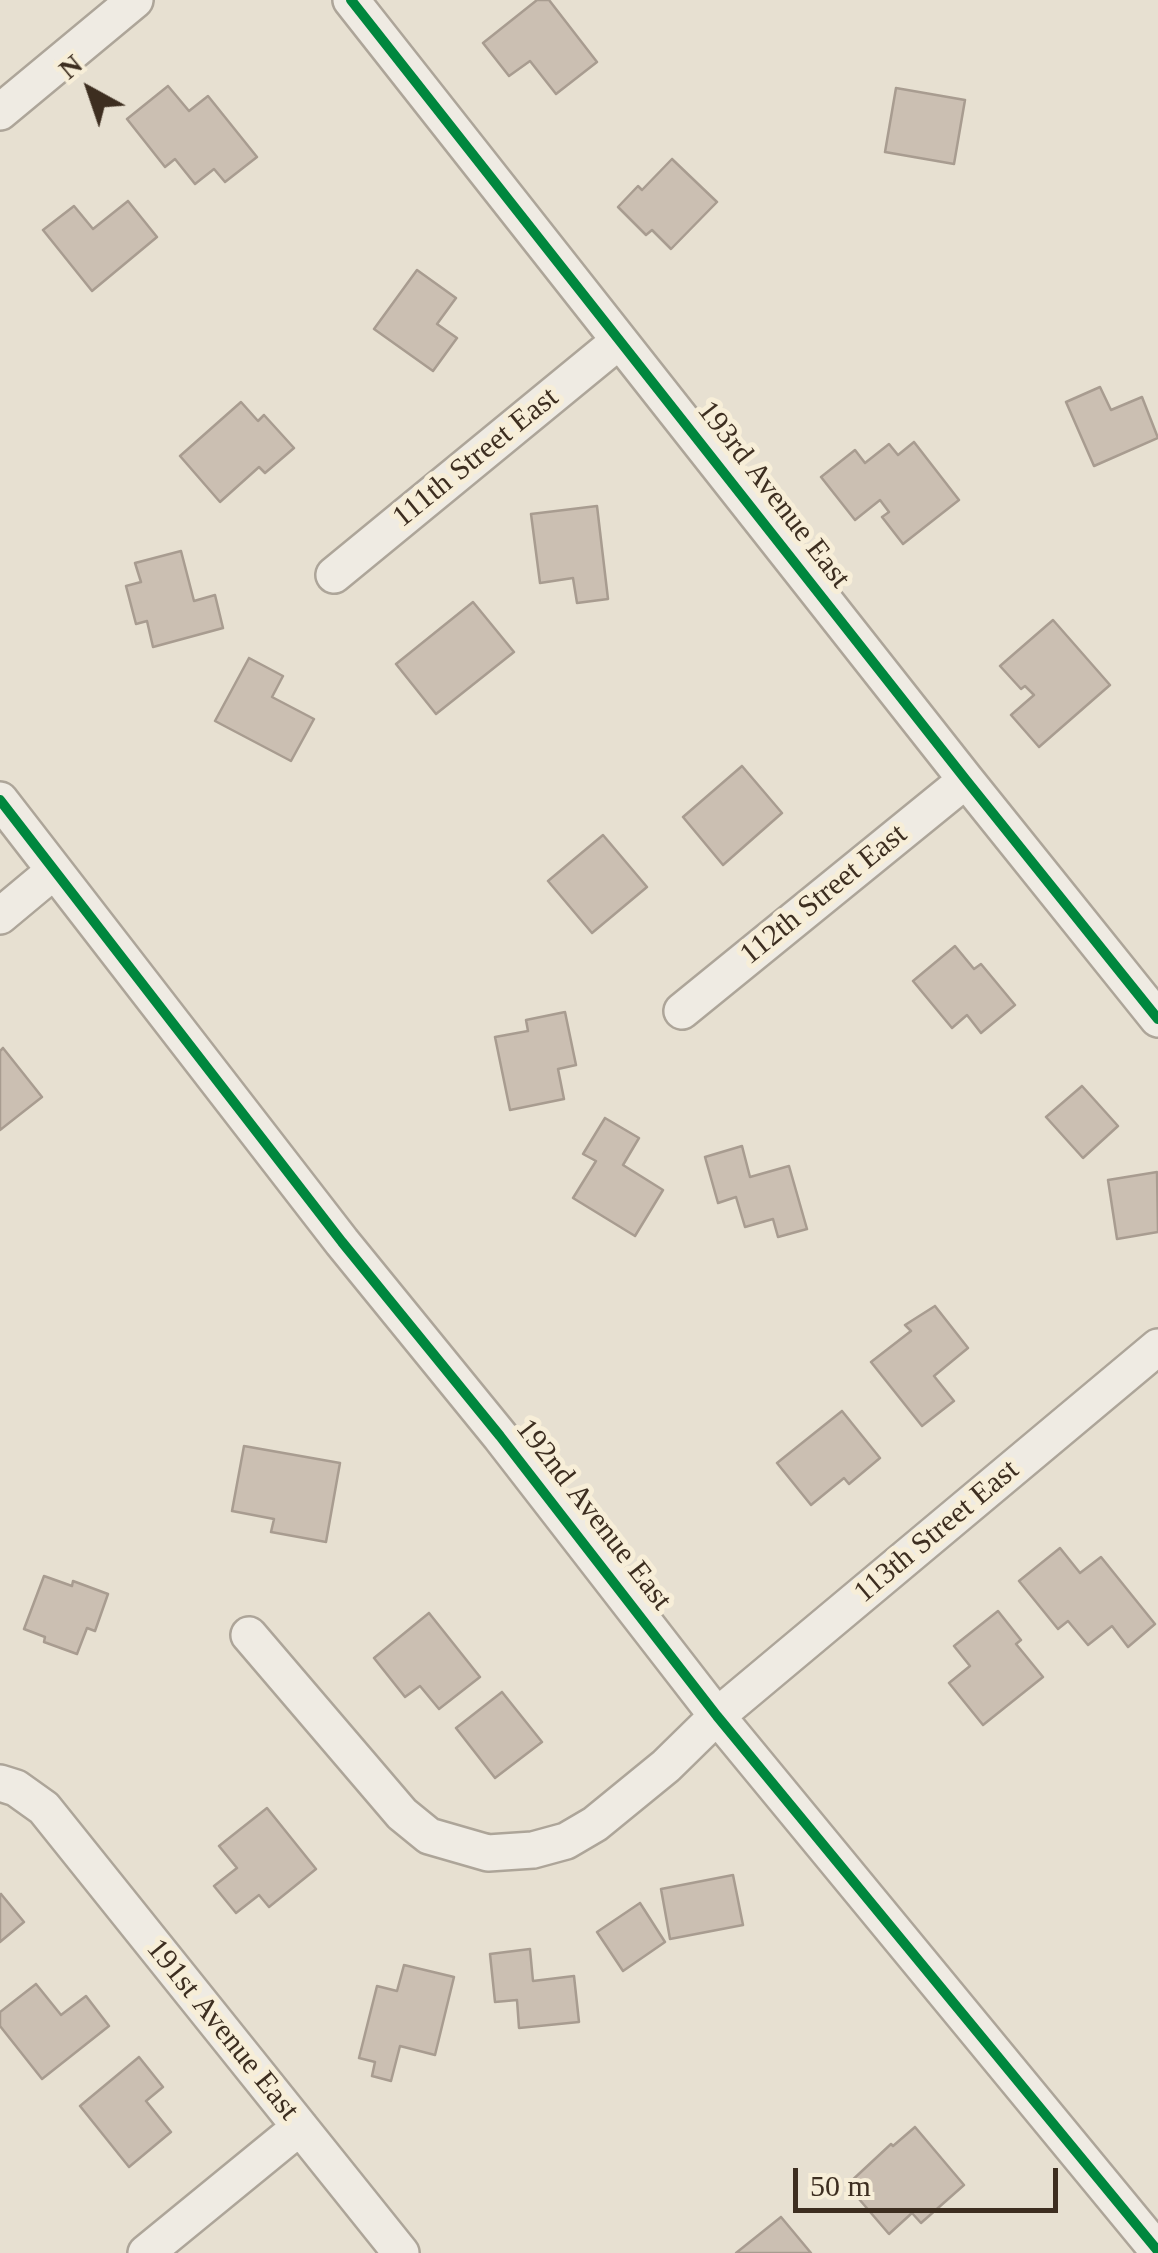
<!DOCTYPE html>
<style>
body{margin:0}
#map{position:relative;width:1158px;height:2253px;overflow:hidden;background:#e7e0d1;font-family:Georgia,serif}
canvas{display:block}
.north{position:absolute;left:40px;top:40px;width:100px;height:100px;-webkit-text-stroke:8px #f7eed8;paint-order:stroke;rotate:320deg;font-size:28px;font-weight:700;line-height:40px;text-align:center;color:#3d2e20}
.north::after{content:'';display:block;margin:auto;width:35px;height:45px;background:#3d2e20;clip-path:polygon(50% 0,100% 100%,50% 72%,0 100%)}
.scale{position:absolute;left:793px;top:2168px;width:265px;height:45px;box-sizing:border-box;border:5px solid #3d2e20;border-top:0;padding-left:12px;font-size:30px;line-height:35px;white-space:nowrap;color:#3d2e20;-webkit-text-stroke:8px #f7eed8;paint-order:stroke}
</style>
<div id="map">
<canvas width="1158" height="2253"></canvas>
<div class="north">N</div>
<div class="scale">50 m</div>
</div>
<script>
const g = document.querySelector('canvas').getContext('2d');
g.lineJoin = 'round';
function fillPath(path, color) { g.fillStyle = color; g.fill(path, 'evenodd'); }
const toPath = rows => new Path2D(rows.map(r => 'M' + r).join(''));
function stroke(path, color, width, dash) { g.strokeStyle = color; g.lineWidth = width; g.lineCap = dash ? 'butt' : 'round'; g.setLineDash(dash || []); g.stroke(path); }
function drawText(font, color, halo, rows, align = 'center') {
  g.font = font + ' Georgia,serif'; g.lineWidth = 10; g.setLineDash([]); g.textBaseline = 'middle'; g.strokeStyle = halo; g.fillStyle = color; for (const [text, x, y, turn = 0] of rows) {
    g.save(); g.translate(x, y); g.rotate((+turn || 0) * Math.PI / 180); g.textAlign = isNaN(turn) ? turn : align; if (halo) g.strokeText(text, 0, 0); g.fillText(text, 0, 0); g.restore();
  }
}
const building = toPath([
 [537,0,549,0,597,62,556,94,530,61,509,76,483,43,537,0],
 [168,86,189,111,208,96,257,157,225,182,214,169,195,184,175,159,165,167,127,119,168,86],
 [896,88,965,100,954,164,885,152,896,88],
 [672,159,717,202,671,249,652,230,646,235,618,207,638,186,642,190,672,159],
 [128,201,157,237,92,291,43,230,74,206,93,229,128,201],
 [417,270,456,298,437,324,457,338,433,371,374,329,417,270],
 [1100,387,1111,410,1142,397,1158,438,1094,466,1066,402,1100,387],
 [241,402,258,421,264,415,294,448,265,473,259,467,220,502,180,456,241,402],
 [914,442,959,500,903,544,882,517,889,512,880,500,855,520,821,477,855,450,865,463,889,444,898,455,914,442],
 [597,506,608,599,577,603,573,578,540,583,531,514,597,506],
 [181,551,194,601,215,595,223,628,153,647,147,621,136,624,126,586,141,582,135,563,181,551],
 [473,602,514,652,436,714,396,664,473,602],
 [1053,620,1110,685,1039,747,1011,715,1034,695,1025,686,1021,689,1000,666,1053,620],
 [249,658,283,676,272,697,314,719,291,761,215,721,249,658],
 [742,766,782,813,723,865,683,817,742,766],
 [603,835,647,887,592,933,548,881,603,835],
 [955,946,974,969,981,964,1015,1005,981,1033,967,1015,952,1028,913,981,955,946],
 [565,1012,576,1065,558,1069,564,1099,510,1110,495,1037,528,1031,526,1020,565,1012],
 [3,1048,42,1097,0,1130,0,1051,3,1048],
 [1082,1086,1118,1126,1083,1158,1046,1117,1082,1086],
 [605,1118,639,1138,623,1165,663,1190,635,1236,573,1198,596,1161,583,1154,605,1118],
 [742,1146,750,1177,789,1166,807,1229,778,1237,773,1219,745,1227,736,1197,718,1203,705,1157,742,1146],
 [1157,1172,1158,1232,1117,1239,1108,1180,1157,1172],
 [935,1306,968,1348,934,1376,954,1401,922,1426,871,1362,911,1331,905,1325,935,1306],
 [842,1411,880,1458,849,1484,844,1478,811,1505,777,1463,842,1411],
 [244,1446,340,1463,326,1542,271,1532,274,1519,232,1511,244,1446],
 [1060,1548,1080,1573,1101,1557,1155,1624,1128,1647,1112,1626,1088,1645,1068,1621,1058,1629,1019,1581,1060,1548],
 [44,1576,72,1586,73,1581,108,1594,95,1631,87,1628,77,1654,44,1642,45,1637,24,1629,44,1576],
 [998,1611,1021,1640,1016,1644,1043,1677,983,1725,949,1683,970,1666,954,1646,998,1611],
 [429,1613,480,1677,439,1709,420,1686,405,1697,374,1658,429,1613],
 [502,1692,542,1742,495,1778,456,1728,502,1692],
 [267,1808,316,1869,269,1907,259,1895,236,1913,214,1886,237,1868,219,1846,267,1808],
 [733,1875,743,1925,670,1939,661,1889,733,1875],
 [1,1894,24,1922,0,1942,0,1895,1,1894],
 [640,1903,665,1942,623,1971,597,1932,640,1903],
 [530,1949,533,1981,574,1976,579,2022,519,2028,517,2000,495,2002,490,1954,530,1949],
 [404,1965,454,1977,435,2055,400,2046,391,2081,372,2076,375,2062,359,2058,377,1986,397,1991,404,1965],
 [36,1984,61,2015,86,1996,109,2026,42,2079,0,2026,0,2012,36,1984],
 [139,2057,163,2087,146,2101,171,2132,129,2167,80,2106,139,2057],
 [915,2127,964,2185,921,2223,912,2213,889,2234,847,2185,891,2144,893,2146,915,2127],
 [781,2217,811,2253,736,2253,781,2217]
]);
fillPath(building, '#cbbfb2');
stroke(building, '#a89c90', 2.5);
const minor = toPath([
 [351,0,966,780,1158,1019],
 [0,112,135,0],
 [334,575,619,341],
 [0,800,342,1242,500,1436,717,1716,1158,2251],
 [0,916,54,871],
 [682,1011,966,780],
 [249,1635,402,1814,429,1836,488,1853,533,1850,566,1841,595,1824,666,1766,717,1716,1158,1347],
 [0,1783,16,1788,44,1808,401,2253],
 [146,2253,300,2127]
]);
stroke(minor, '#ada599', 40);
stroke(minor, '#efebe3', 35);
stroke(toPath([
 [351,0,966,780,1158,1019],
 [0,800,342,1242,500,1436,717,1716,1158,2251]
]), '#00873e', 10);
drawText('30px', '#3d2e20', '#f7eed8', [
 ["111th Street East",476,458,-39],
 ["193rd Avenue East",773,495,52],
 ["112th Street East",824,895,-39],
 ["192nd Avenue East",593,1515,52],
 ["113th Street East",937,1532,-40],
 ["191st Avenue East",222,2030,51]
]);
</script>
